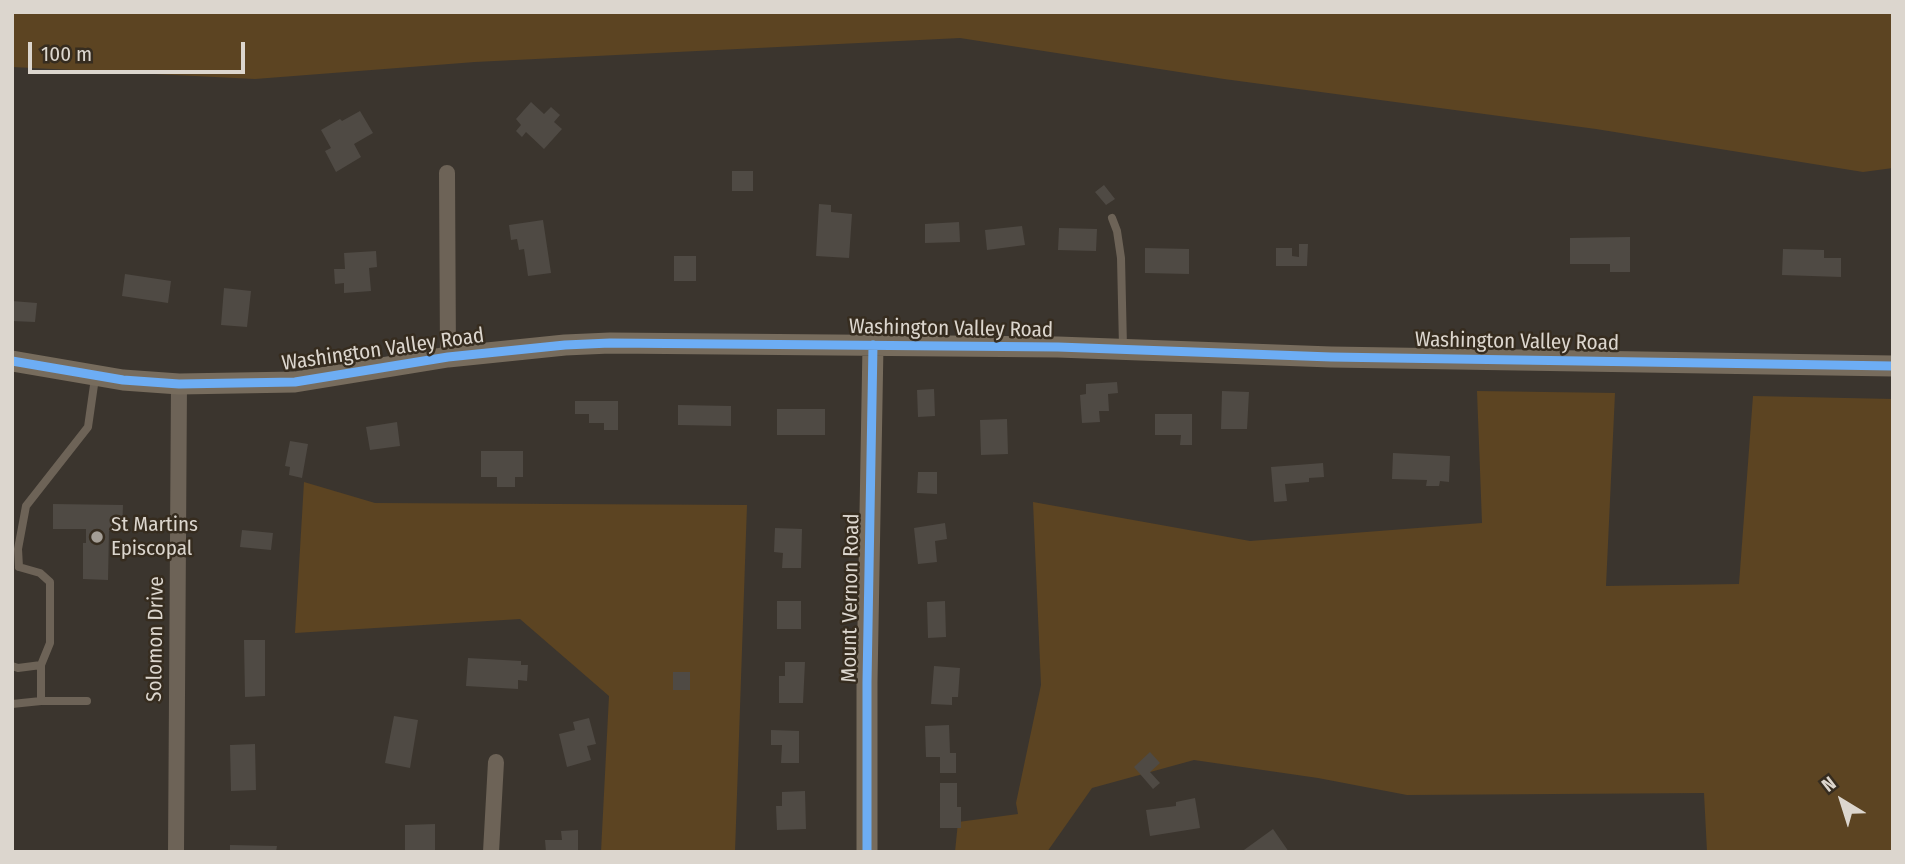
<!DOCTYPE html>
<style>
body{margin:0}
#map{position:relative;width:1905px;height:864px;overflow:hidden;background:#3b352e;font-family:"Fira Sans Condensed",sans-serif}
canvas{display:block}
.frame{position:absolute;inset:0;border:14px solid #dcd6ce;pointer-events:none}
.north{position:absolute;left:1807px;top:766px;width:70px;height:70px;-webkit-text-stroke:5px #362c1f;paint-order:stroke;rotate:322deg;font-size:19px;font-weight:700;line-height:28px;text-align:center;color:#dcd6ce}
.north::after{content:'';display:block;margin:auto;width:24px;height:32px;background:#dcd6ce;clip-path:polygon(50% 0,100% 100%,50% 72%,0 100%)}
.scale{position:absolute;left:28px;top:42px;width:217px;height:32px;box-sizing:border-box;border:4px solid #dcd6ce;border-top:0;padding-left:9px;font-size:21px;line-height:24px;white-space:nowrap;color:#dcd6ce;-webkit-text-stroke:5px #362c1f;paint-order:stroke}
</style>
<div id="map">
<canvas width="1905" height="864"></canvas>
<div class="frame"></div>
<div class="north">N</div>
<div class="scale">100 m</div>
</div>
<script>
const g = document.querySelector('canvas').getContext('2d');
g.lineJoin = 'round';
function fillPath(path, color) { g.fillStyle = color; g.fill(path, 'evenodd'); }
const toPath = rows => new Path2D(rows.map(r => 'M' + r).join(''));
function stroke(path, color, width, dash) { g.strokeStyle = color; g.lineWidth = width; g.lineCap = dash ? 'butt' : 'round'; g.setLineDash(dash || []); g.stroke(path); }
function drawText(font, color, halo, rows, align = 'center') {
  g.font = font + ' "Fira Sans Condensed",sans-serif'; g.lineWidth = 5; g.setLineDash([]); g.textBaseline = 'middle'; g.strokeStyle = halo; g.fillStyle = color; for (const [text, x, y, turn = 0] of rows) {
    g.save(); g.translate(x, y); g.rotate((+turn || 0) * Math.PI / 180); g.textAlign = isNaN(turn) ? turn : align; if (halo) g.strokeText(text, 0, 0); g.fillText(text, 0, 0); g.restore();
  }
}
fillPath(toPath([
 [12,12,1893,12,1893,168,1863,172,1596,129,1224,79,960,38,475,62,255,79,12,67],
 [1477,391,1615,393,1606,586,1739,584,1753,396,1893,399,1893,852,1707,852,1704,793,1407,795,1318,778,1194,760,1092,788,1047,852,955,852,958,822,1018,814,1016,803,1041,685,1033,502,1250,541,1482,523],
 [304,482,375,503,747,505,735,852,601,852,609,696,520,619,295,633]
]), '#5c4422');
fillPath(toPath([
 [531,102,544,114,551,107,560,115,554,122,562,129,544,149,526,132,522,137,516,131,521,125,516,119],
 [360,111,373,133,354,144,361,157,336,172,325,151,331,148,321,130,340,119,342,121],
 [732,171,753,171,753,191,732,191],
 [1104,185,1115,199,1106,205,1095,192],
 [819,204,831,205,831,212,852,214,849,258,816,256],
 [543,220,551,273,528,276,524,249,519,250,517,239,511,240,509,225],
 [959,222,960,242,925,243,925,224],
 [1022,226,1025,245,987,250,985,230],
 [1059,228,1097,229,1096,251,1058,250],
 [1630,237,1630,272,1610,272,1610,264,1570,264,1570,238],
 [1299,244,1308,244,1307,266,1276,266,1276,248,1292,248,1292,256,1299,257],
 [1145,248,1189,249,1189,274,1145,273],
 [1783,249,1824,250,1824,258,1841,258,1841,277,1782,275],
 [376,251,377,267,369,268,371,291,344,293,344,283,335,284,334,269,345,269,344,253],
 [674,256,696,256,696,281,674,281],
 [125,274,171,281,168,303,122,296],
 [224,288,251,291,247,327,221,325],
 [12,301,37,303,35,322,12,321],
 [1117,382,1118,393,1108,394,1109,411,1099,411,1100,422,1082,423,1080,395,1086,394,1086,384],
 [934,389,935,416,918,417,917,390],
 [1222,391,1249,392,1247,429,1221,429],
 [575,401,618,401,618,430,604,430,604,423,589,423,589,414,575,414],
 [678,405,731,406,731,426,678,425],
 [777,409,825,409,825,435,777,435],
 [1155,414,1192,414,1192,445,1180,445,1181,435,1155,435],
 [1007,419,1008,454,981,455,980,420],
 [397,422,400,446,370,450,366,427],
 [290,441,308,444,302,478,289,475,290,467,285,466],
 [481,451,523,451,523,477,515,477,515,487,497,487,497,477,481,477],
 [1393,453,1450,456,1449,482,1440,481,1439,486,1426,486,1427,480,1392,479],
 [1323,463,1324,477,1309,478,1309,482,1285,484,1287,501,1274,502,1271,467],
 [918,472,937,472,937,494,917,493],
 [53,504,123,505,122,531,109,531,108,580,83,579,83,543,86,543,86,529,53,529],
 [945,523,947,539,935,541,937,562,918,564,914,528],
 [775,528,802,529,801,568,782,568,783,553,774,552],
 [242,530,273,533,271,550,240,547],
 [777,601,801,601,801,629,777,629],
 [945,601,946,637,928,638,927,602],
 [244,640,265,640,265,696,245,697],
 [468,658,521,661,521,665,528,665,527,681,518,680,518,689,466,686],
 [785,662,805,662,803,703,779,703,779,676,785,676],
 [934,666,960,668,958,697,952,697,952,705,931,704],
 [673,672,690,672,690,690,673,690],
 [394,716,418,720,410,768,385,763],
 [589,718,596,744,587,746,591,760,567,767,559,734,575,730,573,722],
 [949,725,950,753,956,753,956,773,940,773,940,757,926,757,925,726],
 [771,730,799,731,799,763,781,763,782,745,771,745],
 [255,744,256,790,231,791,230,745],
 [1150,752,1160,763,1150,772,1160,783,1153,789,1134,767],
 [940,783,957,783,957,807,961,807,961,828,940,828],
 [805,791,806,829,777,830,776,806,782,806,782,792],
 [1195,798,1200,828,1150,836,1146,810,1176,806,1176,802],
 [435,824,435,852,405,852,405,825],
 [1273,829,1289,852,1246,852,1244,850],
 [578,830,578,852,546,852,545,840,562,840,561,831],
 [230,845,277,846,276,852,230,852]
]), '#4f4a44');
stroke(toPath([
 [1112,218,1117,231,1121,258,1123,347],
 [19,567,18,549,26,506,88,427,95,378],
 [12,666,18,668,41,665,50,643,50,582,40,573,19,567],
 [41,701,87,701],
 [12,704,41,701,41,665]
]), '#6d6357', 8);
stroke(toPath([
 [447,173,448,357],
 [176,852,179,384],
 [491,852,496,762]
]), '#6d6357', 16);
stroke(toPath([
 [12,361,123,380,179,384,295,382,448,357,565,345,610,343,1058,347,1331,357,1893,366],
 [867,852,867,682,873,345]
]), '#776c5d', 21);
stroke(toPath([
 [12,361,123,380,179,384,295,382,448,357,565,345,610,343,1058,347,1331,357,1893,366],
 [867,852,867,682,873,345]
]), '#6dadf4', 9);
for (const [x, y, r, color] of [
 [97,537,7,"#a49e96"]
]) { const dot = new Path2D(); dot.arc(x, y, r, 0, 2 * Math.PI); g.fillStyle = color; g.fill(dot); stroke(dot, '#362c1f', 2.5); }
drawText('21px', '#dcd6ce', '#362c1f', [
 ["Washington Valley Road",951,329,1],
 ["Washington Valley Road",1517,342,1],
 ["Washington Valley Road",383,350,-8],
 ["Mount Vernon Road",851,598,-89],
 ["Solomon Drive",156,639,-89]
]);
drawText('21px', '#dcd6ce', '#362c1f', [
 ["St Martins",111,525],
 ["Episcopal",111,549]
], 'left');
</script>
